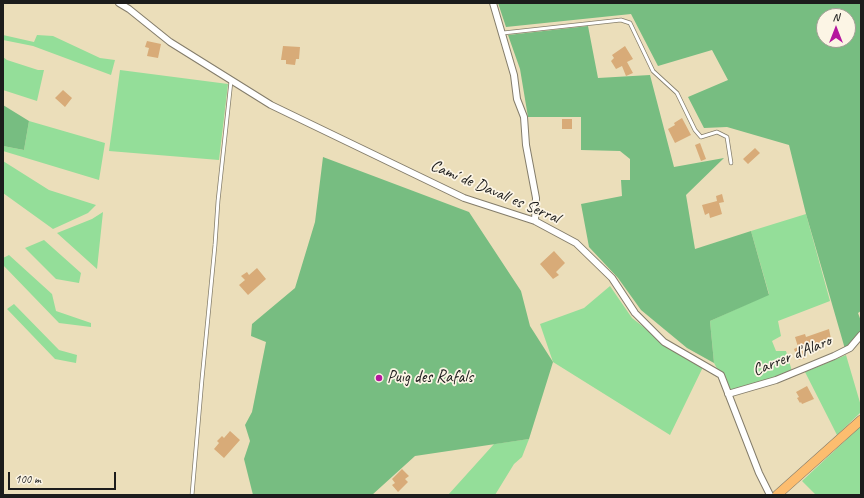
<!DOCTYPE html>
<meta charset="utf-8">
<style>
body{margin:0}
#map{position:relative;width:864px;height:498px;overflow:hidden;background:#ebdeba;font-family:Caveat,sans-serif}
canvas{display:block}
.frame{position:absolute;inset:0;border:4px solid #1c1c1c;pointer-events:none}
.north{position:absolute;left:816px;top:8px;width:40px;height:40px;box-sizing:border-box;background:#fcf5e5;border:1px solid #a29e95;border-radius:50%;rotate:0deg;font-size:11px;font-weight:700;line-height:16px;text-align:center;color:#1c1c1c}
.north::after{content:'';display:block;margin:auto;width:14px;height:18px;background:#b5179e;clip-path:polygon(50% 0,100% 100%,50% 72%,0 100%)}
.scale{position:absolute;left:8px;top:472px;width:108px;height:18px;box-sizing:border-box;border:2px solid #1c1c1c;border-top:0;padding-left:5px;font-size:12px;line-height:14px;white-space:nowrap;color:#1c1c1c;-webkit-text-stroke:3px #fcf5e5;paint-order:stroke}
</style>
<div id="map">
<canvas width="864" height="498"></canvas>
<div class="frame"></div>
<div class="north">N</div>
<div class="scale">100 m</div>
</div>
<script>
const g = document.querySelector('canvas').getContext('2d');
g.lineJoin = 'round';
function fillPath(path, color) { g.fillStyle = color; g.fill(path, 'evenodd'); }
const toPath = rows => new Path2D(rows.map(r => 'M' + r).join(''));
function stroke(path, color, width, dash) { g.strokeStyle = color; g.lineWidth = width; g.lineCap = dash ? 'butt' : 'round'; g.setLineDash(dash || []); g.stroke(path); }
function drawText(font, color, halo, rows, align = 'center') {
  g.font = font + ' Caveat,sans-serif'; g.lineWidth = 3.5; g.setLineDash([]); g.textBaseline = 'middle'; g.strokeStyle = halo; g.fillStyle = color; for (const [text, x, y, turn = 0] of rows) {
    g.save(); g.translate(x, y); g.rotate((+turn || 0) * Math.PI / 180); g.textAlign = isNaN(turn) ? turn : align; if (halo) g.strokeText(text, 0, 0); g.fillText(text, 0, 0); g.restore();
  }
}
fillPath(toPath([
 [3,35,34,42,37,35,53,36,100,58,115,60,111,75,33,46,3,40],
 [3,57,7,60,38,70,44,70,37,101,3,90],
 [120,70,228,84,219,160,109,151],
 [29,121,105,143,99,180,3,151,3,146,24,150],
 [3,161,49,190,96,205,88,213,53,229,3,193],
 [103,212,97,269,57,233,92,219],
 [806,214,830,301,778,321,781,336,772,341,776,351,786,351,792,371,730,392,714,363,710,321,769,294,751,231],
 [44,240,81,273,79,283,56,279,25,248],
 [9,255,52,294,56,311,91,323,91,327,59,323,3,265,3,258],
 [610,286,632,318,664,343,703,367,670,435,553,362,540,324,584,308],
 [14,304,59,350,77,355,76,363,55,359,7,309],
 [846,355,861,406,861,412,837,435,805,372],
 [861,426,861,495,816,495,802,481],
 [529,439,522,457,514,464,495,495,448,495,494,444]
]), '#94de99');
fillPath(toPath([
 [498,3,861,3,861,311,858,313,861,321,861,331,845,349,806,214,789,145,727,127,704,128,688,97,728,80,712,50,658,66,631,14,506,27],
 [824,16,848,16,848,40,824,40],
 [588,26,598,78,650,75,674,167,724,158,686,195,695,249,751,231,769,295,710,321,714,363,687,348,641,310,618,278,589,247,581,204,622,196,621,180,630,180,630,159,620,151,581,150,581,117,528,117,520,69,508,35],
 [3,105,29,121,24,150,3,146],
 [323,157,469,212,521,291,530,326,553,362,529,439,415,456,372,495,253,495,244,459,250,441,245,425,252,412,266,342,251,336,252,324,295,288,315,222]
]), '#77bd81');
fillPath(toPath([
 [147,41,161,44,158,58,147,56,149,48,145,47],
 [283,46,300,47,299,59,296,59,295,65,286,64,286,60,281,60],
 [625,46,633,59,627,62,633,73,626,76,622,66,616,69,611,61,614,58,612,55],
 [63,90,72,98,65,107,55,98],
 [682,118,691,135,675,143,668,129,675,125,674,123],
 [562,119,572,119,572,129,562,129],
 [700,143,706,159,701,161,695,145],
 [755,148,760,153,748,164,743,159],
 [722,194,724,202,719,203,722,214,710,218,709,213,705,215,702,205,717,201,716,196],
 [554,251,565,263,556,272,559,275,553,279,540,264],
 [257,268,266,279,248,295,239,285,245,280,241,276,247,272,249,275],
 [829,329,831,339,807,347,808,352,804,353,806,358,798,360,794,349,798,347,795,337,805,334,806,337],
 [807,386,814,399,802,404,801,402,800,403,797,398,799,397,796,392],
 [230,431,240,440,224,458,214,449,219,443,217,441,222,436,224,438],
 [402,469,409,476,405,479,408,482,398,492,392,485,395,483,392,479]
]), '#d8ab78');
const lane = toPath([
 [503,33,621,20,630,23,653,71,677,93,695,130,701,137,717,132,727,137,731,163],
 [192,495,202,379,215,245,218,201,231,81]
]);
const street = toPath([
 [119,3,129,9,170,42,271,105,464,198,535,221,576,243,612,278,635,313,664,342,721,375,759,473,770,495],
 [493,3,514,75,517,99,524,117,526,145,536,198,535,221],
 [728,394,776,380,834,356,850,348,861,335]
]);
const primary = toPath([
 [777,495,861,420]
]);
stroke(lane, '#847d6b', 4.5);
stroke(street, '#847d6b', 8);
stroke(primary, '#847d6b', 10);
stroke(lane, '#fff', 3);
stroke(street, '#fff', 6);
stroke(primary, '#fcbd6f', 9);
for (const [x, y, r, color] of [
 [379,378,4,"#b5179e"]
]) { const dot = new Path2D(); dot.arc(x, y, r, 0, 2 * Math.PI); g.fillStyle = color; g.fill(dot); stroke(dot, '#fcf5e5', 1.5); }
drawText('17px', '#1c1c1c', '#fcf5e5', [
 ["Camí de Davall es Serral",495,192,23],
 ["Carrer d'Alaro",792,356,-22]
]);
drawText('17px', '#1c1c1c', '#fcf5e5', [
 ["Puig des Rafals",387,378]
], 'left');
</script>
